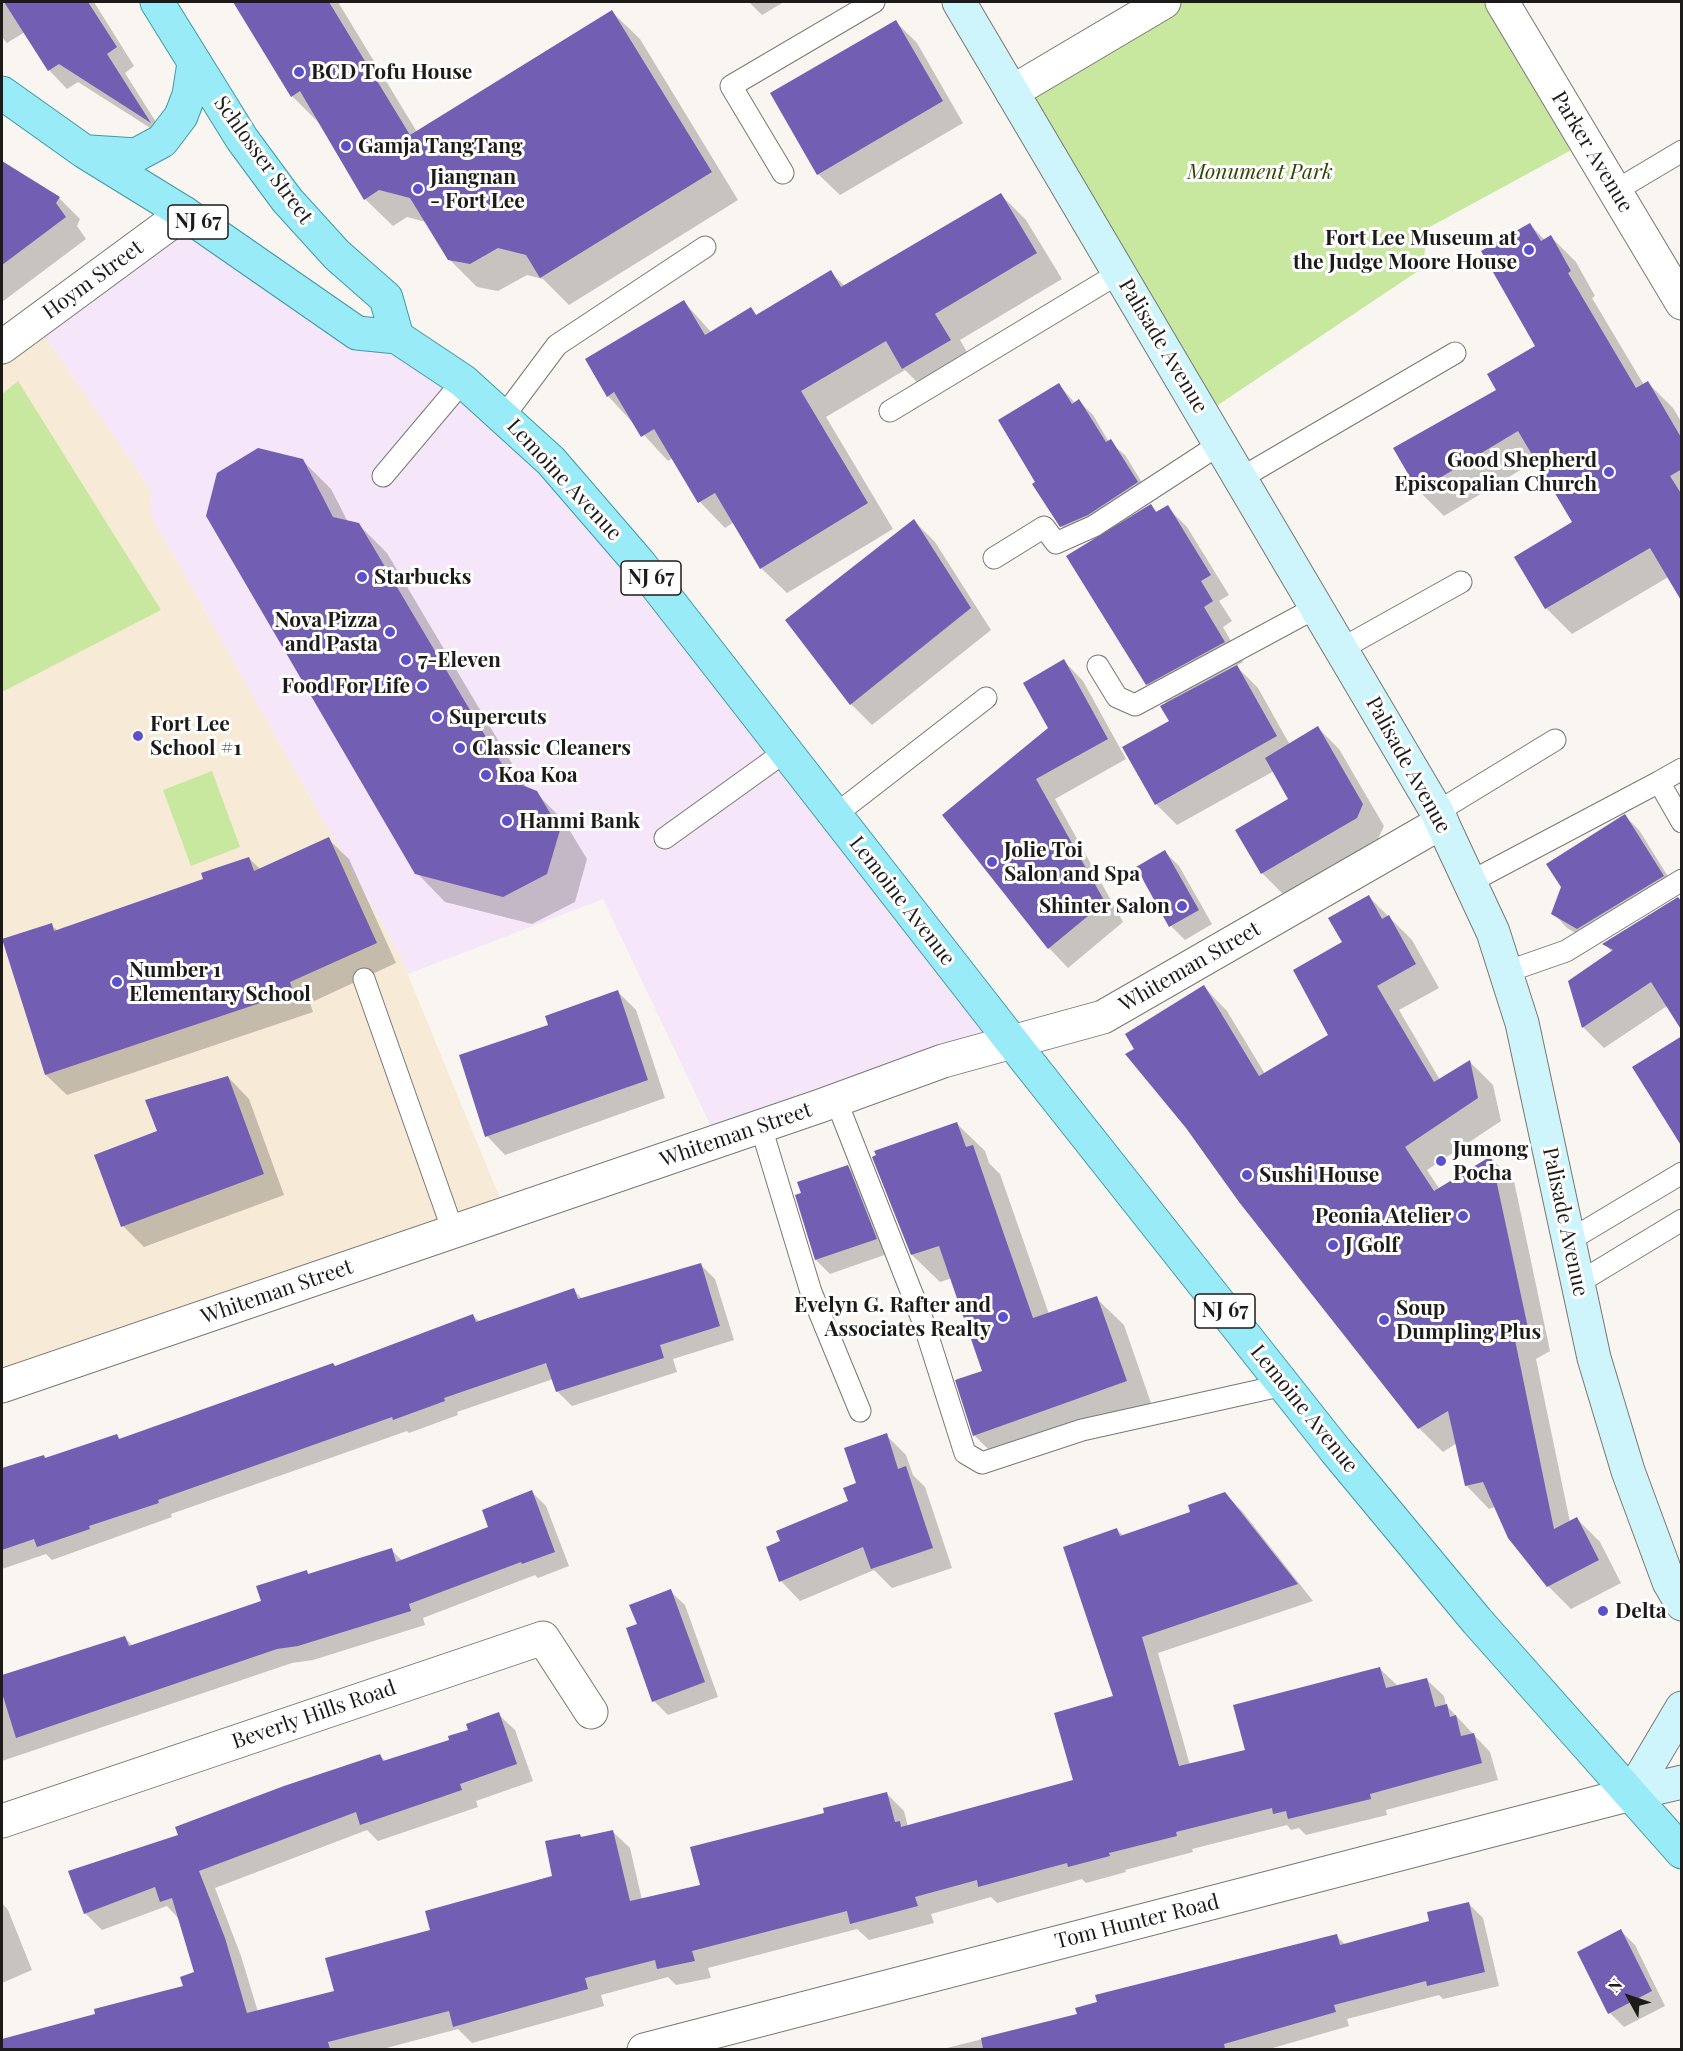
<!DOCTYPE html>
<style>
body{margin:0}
#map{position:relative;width:1683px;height:2051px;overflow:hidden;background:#f9f5f1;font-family:"Playfair Display",serif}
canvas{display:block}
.frame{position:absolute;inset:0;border:3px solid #1c1b19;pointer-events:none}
.north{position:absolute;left:1599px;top:1967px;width:60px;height:60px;-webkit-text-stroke:4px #fff;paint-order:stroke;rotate:310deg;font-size:16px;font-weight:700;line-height:24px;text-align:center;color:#1c1b19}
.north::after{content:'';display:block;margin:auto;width:21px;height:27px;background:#1c1b19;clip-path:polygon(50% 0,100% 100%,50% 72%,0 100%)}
</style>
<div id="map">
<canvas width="1683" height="2051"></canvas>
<div class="frame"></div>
<div class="north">N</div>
</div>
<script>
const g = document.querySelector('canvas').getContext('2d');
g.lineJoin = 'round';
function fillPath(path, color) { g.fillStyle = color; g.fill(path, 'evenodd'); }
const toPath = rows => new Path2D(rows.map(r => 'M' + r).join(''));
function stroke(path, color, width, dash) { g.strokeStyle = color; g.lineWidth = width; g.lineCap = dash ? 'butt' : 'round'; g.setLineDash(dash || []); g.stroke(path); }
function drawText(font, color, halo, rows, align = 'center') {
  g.font = font + ' "Playfair Display",serif'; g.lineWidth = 6; g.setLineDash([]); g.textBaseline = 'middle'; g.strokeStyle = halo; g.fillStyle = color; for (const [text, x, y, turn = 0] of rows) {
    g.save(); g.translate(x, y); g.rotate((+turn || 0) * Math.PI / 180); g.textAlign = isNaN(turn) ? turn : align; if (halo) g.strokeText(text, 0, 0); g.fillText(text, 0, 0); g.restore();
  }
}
fillPath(toPath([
 [184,213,504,416,1013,1043,718,1141,603,899,408,974,400,956,151,516,150,489,35,322]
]), '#f5e6f9');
fillPath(toPath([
 [35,322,150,489,151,516,400,956,506,1213,2,1386,2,347]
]), '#f7ead6');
fillPath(toPath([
 [1164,2,1502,2,1586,142,1426,229,1424,267,1203,415,1012,92],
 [18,381,161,610,2,692,2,394],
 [212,771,240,847,191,866,163,790]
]), '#c8e8a0');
fillPath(toPath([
 [2,2,94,2,134,66,125,73,166,138,78,82,67,89,49,70,25,32,7,43,2,37],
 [235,2,338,2,417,132,612,12,640,39,738,200,569,305,543,279,527,275,498,291,477,287,449,259,426,222,407,217,393,226,365,199,320,124,292,96],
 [749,2,784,2,762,15],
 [896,22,917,43,963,123,840,195,818,174],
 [2,163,59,198,80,219,77,226,86,239,2,302],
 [1001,195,1026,220,1062,279,960,340,975,366,929,394,905,370,826,417,893,529,787,593,761,568,734,522,725,528,700,502,673,458,668,461,608,396,684,302,712,333,751,309,757,316,830,272,845,286],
 [1530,225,1545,240,1551,237,1576,262,1595,296,1592,298,1644,385,1648,383,1673,408,1682,423,1682,587,1670,576,1572,634,1546,608,1516,557,1574,523,1537,460,1444,516,1419,491,1395,448,1498,390,1537,346],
 [1059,385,1075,403,1079,401,1093,415,1109,442,1125,455,1151,497,1075,540,1061,526,1037,482],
 [302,460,331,489,348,522,358,524,387,553,527,789,536,793,564,821,587,859,575,902,532,924,445,902,417,873],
 [1151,506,1158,513,1167,507,1187,527,1229,595,1219,601,1232,621,1223,627,1243,662,1236,666,1258,688,1290,745,1318,728,1339,749,1384,826,1378,839,1283,894,1262,873,1290,799,1274,771,1177,825,1156,804,1171,721,1167,704,1147,684],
 [914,521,935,542,991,630,872,725,851,704],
 [1064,661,1083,681,1126,759,1055,799,1123,922,1068,968,1049,948,944,815,1050,729],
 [1625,816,1639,830,1677,891,1592,943,1567,928,1553,913],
 [328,839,349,859,396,963,310,1003,313,1012,67,1095,46,1075,51,925,58,931,205,880,249,858,260,869],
 [1165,852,1179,866,1212,924,1185,940,1171,926],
 [1369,897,1412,940,1439,988,1399,1010,1440,1080,1470,1062,1493,1085,1501,1121,1427,1170,1440,1190,1491,1158,1514,1181,1550,1351,1536,1359,1570,1522,1577,1519,1600,1542,1621,1583,1571,1609,1548,1586,1495,1507,1489,1509,1466,1485,1457,1443,1443,1452,1419,1428,1240,1201,1136,1050,1204,987,1227,1011,1265,1074,1330,1035,1344,943],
 [1678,899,1667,1006,1604,1048,1583,1027,1612,952,1605,944],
 [618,992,636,1010,665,1098,505,1155,487,1136,460,1056,550,1026],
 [228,1077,249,1099,284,1195,144,1247,123,1226,159,1132],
 [957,1124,985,1151,989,1163,1000,1174,1049,1314,1096,1298,1124,1325,1153,1409,1002,1463,974,1435,984,1372,952,1278,940,1282,912,1255],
 [847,1166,861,1180,890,1253,830,1274,816,1260],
 [701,1265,715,1279,734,1340,673,1359,677,1372,572,1406,557,1391,553,1379,457,1412,458,1415,409,1433,407,1431,171,1514,172,1517,52,1560,46,1554,2,1569,2,1479,117,1436,121,1440,336,1367,473,1316,480,1322,574,1290,582,1299],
 [886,1435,906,1455,913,1475,925,1487,952,1568,892,1588,874,1570,800,1601,781,1581,850,1502],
 [532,1492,546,1506,569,1566,538,1578,535,1575,423,1618,425,1625,313,1660,292,1663,2,1761,2,1677,125,1638,133,1646,263,1602,306,1572,310,1575,391,1550,403,1561,490,1527],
 [1225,1494,1242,1511,1313,1601,1158,1653,1190,1765,1247,1751,1380,1669,1397,1685,1427,1680,1444,1696,1446,1705,1490,1752,1498,1780,1386,1810,1387,1815,1306,1835,1299,1828,1291,1830,1287,1825,1192,1849,1193,1852,1125,1870,1126,1872,1086,1883,1082,1879,997,1903,991,1897,931,1914,934,1923,869,1940,857,1929,708,1968,711,1978,676,1985,668,1977,601,1995,604,2006,472,2043,458,2029,379,2050,2,2050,2,2040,97,2015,185,1987,196,1973,178,1918,167,1906,102,1930,85,1913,180,1836,380,1755,386,1762,451,1741,498,1714,515,1730,533,1781,476,1801,478,1807,378,1841,367,1830,215,1888,241,1956,258,2012,336,1992,432,1931,554,1877,580,1836,583,1839,613,1832,630,1848,642,1900,702,1886,826,1815,887,1794,904,1811,908,1827,1075,1781,1115,1697,1117,1530,1124,1536,1191,1513],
 [670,1591,685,1605,718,1697,668,1715,654,1701,638,1625],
 [2,1903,8,1910,32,1970,2,1983],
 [1469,1904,1483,1918,1499,1986,1443,1999,1439,1995,1347,2019,1349,2026,1266,2050,939,2050,1078,2015,1336,1936,1346,1945,1431,1922],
 [1621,1931,1635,1945,1665,2006,1624,2027,1610,2013]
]), '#0003');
fillPath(toPath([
 [4,2,88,2,117,47,107,54,151,123,59,64,48,71],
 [233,2,329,2,410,135,612,10,712,172,540,278,526,255,498,248,470,264,448,260,410,198,379,190,364,200,300,91,291,97],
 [896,20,943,101,817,175,770,93],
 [2,161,60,197,56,203,66,217,2,265],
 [1001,193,1037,253,935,314,951,340,902,369,886,341,801,391,868,503,760,569,715,493,698,503,654,429,641,437,614,392,607,397,585,359,684,300,705,335,751,307,756,315,831,270,841,287],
 [1530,223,1541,241,1551,235,1571,271,1568,273,1636,388,1648,381,1682,439,1682,469,1670,476,1682,495,1682,602,1650,548,1545,609,1514,557,1572,522,1518,431,1418,491,1393,448,1496,390,1487,374,1535,346,1481,251],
 [1059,383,1072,404,1079,399,1106,442,1111,439,1138,482,1088,515,1060,527,1032,484,1035,482,998,420],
 [258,448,303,459,333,517,359,523,512,781,537,791,560,830,547,874,503,897,415,874,206,516,217,473],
 [1151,504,1156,512,1168,505,1211,575,1201,581,1213,601,1204,607,1225,642,1146,685,1066,556],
 [914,519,971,608,850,705,785,620],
 [1064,659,1108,739,1036,779,1105,902,1048,949,942,815,1048,728,1023,683],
 [1237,665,1277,736,1155,805,1122,747,1169,721,1160,706],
 [1318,726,1363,804,1357,818,1261,874,1235,830,1288,799,1265,758],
 [1625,814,1664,876,1577,929,1551,914,1561,887,1546,864],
 [329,837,377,943,290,982,293,992,45,1075,2,939,52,923,54,931,203,879,201,873,249,857,254,871],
 [1165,850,1199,910,1169,927,1136,867],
 [1369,895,1382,919,1389,915,1416,964,1377,986,1434,1082,1470,1060,1478,1098,1405,1147,1434,1191,1491,1156,1528,1328,1514,1335,1554,1529,1577,1517,1599,1560,1547,1587,1508,1538,1483,1482,1465,1486,1448,1411,1418,1429,1239,1202,1186,1128,1125,1054,1134,1049,1125,1034,1204,985,1259,1076,1328,1035,1293,970,1342,942,1328,918],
 [1678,897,1682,902,1682,1031,1651,982,1582,1028,1568,981,1613,950,1602,944],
 [618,990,648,1080,485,1137,459,1055,548,1025,545,1016],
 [1682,1036,1682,1147,1632,1067],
 [228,1076,264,1174,121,1227,94,1155,157,1131,145,1100],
 [957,1122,966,1147,973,1145,1033,1318,1097,1296,1127,1381,973,1436,955,1380,982,1371,939,1246,911,1255,872,1157,876,1155,874,1151],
 [848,1165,877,1239,815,1260,795,1195,801,1193,797,1182],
 [701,1263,720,1326,660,1345,664,1358,556,1392,546,1363,444,1398,445,1401,393,1420,392,1417,158,1500,159,1503,89,1526,90,1529,37,1547,34,1539,2,1550,2,1468,44,1455,45,1458,117,1434,119,1439,333,1363,335,1366,473,1314,476,1322,574,1288,578,1299],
 [887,1433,898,1469,906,1466,933,1548,871,1569,863,1547,779,1582,766,1547,780,1541,776,1531,848,1501,843,1488,856,1483,844,1448],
 [532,1490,555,1552,522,1564,521,1562,409,1604,411,1611,298,1646,277,1649,16,1738,2,1693,2,1675,125,1636,129,1646,261,1601,256,1586,307,1570,308,1574,392,1548,396,1562,488,1527,482,1510],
 [1225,1492,1298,1584,1142,1637,1179,1766,1245,1750,1233,1705,1380,1667,1386,1688,1427,1678,1435,1707,1447,1704,1450,1717,1456,1715,1461,1736,1474,1733,1482,1763,1370,1794,1371,1799,1288,1819,1286,1811,1273,1814,1272,1808,1176,1832,1177,1836,1109,1853,1110,1856,1068,1867,1067,1863,978,1887,977,1880,915,1897,918,1906,850,1924,847,1911,692,1951,695,1961,657,1969,655,1960,585,1978,588,1989,453,2027,449,2011,328,2042,330,2049,2,2049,2,2039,95,2014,94,2009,183,1986,180,1977,194,1972,172,1898,160,1902,155,1887,84,1914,68,1871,178,1835,175,1827,284,1786,380,1754,383,1761,449,1740,448,1736,468,1730,466,1724,499,1712,517,1764,460,1784,462,1790,360,1825,356,1812,199,1871,225,1938,247,2013,334,1991,325,1958,430,1930,425,1911,552,1876,545,1841,580,1834,581,1837,613,1830,630,1901,700,1885,690,1847,824,1813,823,1808,887,1792,895,1822,900,1821,901,1827,1073,1780,1054,1713,1113,1696,1063,1547,1117,1528,1120,1536,1190,1512,1188,1505],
 [671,1589,705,1682,652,1702,626,1628,637,1624,629,1605],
 [1469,1902,1485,1972,1427,1986,1426,1981,1334,2005,1336,2012,1224,2044,1225,2049,983,2049,981,2038,1077,2014,1075,2008,1097,2002,1095,1995,1337,1934,1340,1945,1429,1921,1427,1912],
 [1621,1929,1652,1991,1608,2014,1577,1952]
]), '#725eb2');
const lane = toPath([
 [783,173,731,86,874,2],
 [1615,191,1682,151],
 [890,411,1119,273],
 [504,416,557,345,705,247],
 [383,476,463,381],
 [1241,478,1455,353],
 [994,558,1044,527,1056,543,1094,526,1220,444],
 [1341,649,1461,582],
 [1098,666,1117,697,1135,705,1317,607],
 [1659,782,1682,769],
 [1437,812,1555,740],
 [835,815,986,698],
 [665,838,786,751],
 [1470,882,1659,782,1682,822],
 [1506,972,1566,951,1682,880],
 [364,979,453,1231],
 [836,1100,924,1324,965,1453,982,1463,1082,1430,1284,1385],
 [761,1127,811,1292,860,1411],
 [1570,1240,1682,1173],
 [1578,1283,1682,1220]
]);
const street = toPath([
 [1502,2,1682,303],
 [1012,92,1164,2],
 [2,347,184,213],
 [2,1386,820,1106,943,1061,1103,1017,1442,822],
 [2,1821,543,1638,591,1712],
 [644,2050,1631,1794]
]);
const secondary = toPath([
 [959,2,1437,812,1493,932,1522,1023,1594,1358,1628,1471,1669,1582,1682,1604],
 [1631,1794,1682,1708],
 [1631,1794,1682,1782]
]);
const primary = toPath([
 [157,2,242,139,287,200,337,255,386,298,397,337],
 [2,93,85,152,184,213,357,333,397,337,463,381,551,461,639,563,1013,1043,1336,1451,1477,1621,1682,1852],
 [90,152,136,155,162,141,181,116,189,95,194,63]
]);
stroke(lane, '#7b7774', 23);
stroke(street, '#7b7774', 35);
stroke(secondary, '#7b7774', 35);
stroke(primary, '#4299a7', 35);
stroke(lane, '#fff', 21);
stroke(street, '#fff', 33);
stroke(secondary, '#cdf5fb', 33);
stroke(primary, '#9aebf8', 33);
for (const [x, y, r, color] of [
 [299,72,6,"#5c51c9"],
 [346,146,6,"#5c51c9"],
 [418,189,6,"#5c51c9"],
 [1529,250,6,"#5c51c9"],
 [1609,472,6,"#5c51c9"],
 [362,577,6,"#5c51c9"],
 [390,632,6,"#5c51c9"],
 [406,660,6,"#5c51c9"],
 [422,686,6,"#5c51c9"],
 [437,717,6,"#5c51c9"],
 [138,736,6,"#5c51c9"],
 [460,748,6,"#5c51c9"],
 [486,775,6,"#5c51c9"],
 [507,821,6,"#5c51c9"],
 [992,862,6,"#5c51c9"],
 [1182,906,6,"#5c51c9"],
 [117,982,6,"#5c51c9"],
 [1441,1161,6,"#5c51c9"],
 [1247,1175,6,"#5c51c9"],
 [1463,1216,6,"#5c51c9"],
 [1333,1245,6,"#5c51c9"],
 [1003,1317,6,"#5c51c9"],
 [1384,1320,6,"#5c51c9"],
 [1603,1611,6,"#5c51c9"]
]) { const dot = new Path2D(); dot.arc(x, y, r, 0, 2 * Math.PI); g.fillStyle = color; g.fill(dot); stroke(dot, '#fff', 2); }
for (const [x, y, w] of [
 [198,222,60],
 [651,578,60],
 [1225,1311,60]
]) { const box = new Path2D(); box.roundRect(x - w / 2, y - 17, w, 34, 4.5); g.fillStyle = '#fff'; g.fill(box); stroke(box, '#1c1b19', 1.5); }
drawText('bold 20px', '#1c1b19', null, [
 ["NJ 67",198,222],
 ["NJ 67",651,578],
 ["NJ 67",1225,1311]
]);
drawText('bold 21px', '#1c1b19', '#fff', [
 ["BCD Tofu House",311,72],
 ["Gamja TangTang",358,146],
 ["Jiangnan",430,177],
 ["- Fort Lee",430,201],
 ["Fort Lee Museum at",1517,238,"right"],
 ["the Judge Moore House",1517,262,"right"],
 ["Good Shepherd",1597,460,"right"],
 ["Episcopalian Church",1597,484,"right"],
 ["Starbucks",374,577],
 ["Nova Pizza",378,620,"right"],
 ["and Pasta",378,644,"right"],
 ["7-Eleven",418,660],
 ["Food For Life",410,686,"right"],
 ["Supercuts",449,717],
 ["Fort Lee",150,724],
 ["School #1",150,748],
 ["Classic Cleaners",472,748],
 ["Koa Koa",498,775],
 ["Hanmi Bank",519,821],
 ["Jolie Toi",1004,850],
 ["Salon and Spa",1004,874],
 ["Shinter Salon",1170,906,"right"],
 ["Number 1",129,970],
 ["Elementary School",129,994],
 ["Jumong",1453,1149],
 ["Pocha",1453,1173],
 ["Sushi House",1259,1175],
 ["Peonia Atelier",1451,1216,"right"],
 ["J Golf",1345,1245],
 ["Evelyn G. Rafter and",991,1305,"right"],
 ["Associates Realty",991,1329,"right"],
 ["Soup",1396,1308],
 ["Dumpling Plus",1396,1332],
 ["Delta",1615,1611]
], 'left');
drawText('21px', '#1c1b19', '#fff', [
 ["Parker Avenue",1592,152,59],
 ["Schlosser Street",263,160,54],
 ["Hoym Street",93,280,-36],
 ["Palisade Avenue",1163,346,59],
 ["Lemoine Avenue",564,480,47],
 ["Palisade Avenue",1408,765,61],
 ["Lemoine Avenue",902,901,52],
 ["Whiteman Street",1190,967,-30],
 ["Whiteman Street",736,1135,-19],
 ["Palisade Avenue",1565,1222,78],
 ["Whiteman Street",277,1292,-19],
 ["Lemoine Avenue",1304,1409,51],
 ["Beverly Hills Road",314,1715,-19],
 ["Tom Hunter Road",1137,1922,-14]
]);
drawText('italic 21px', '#2f4600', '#fff', [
 ["Monument Park",1260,172]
]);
</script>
